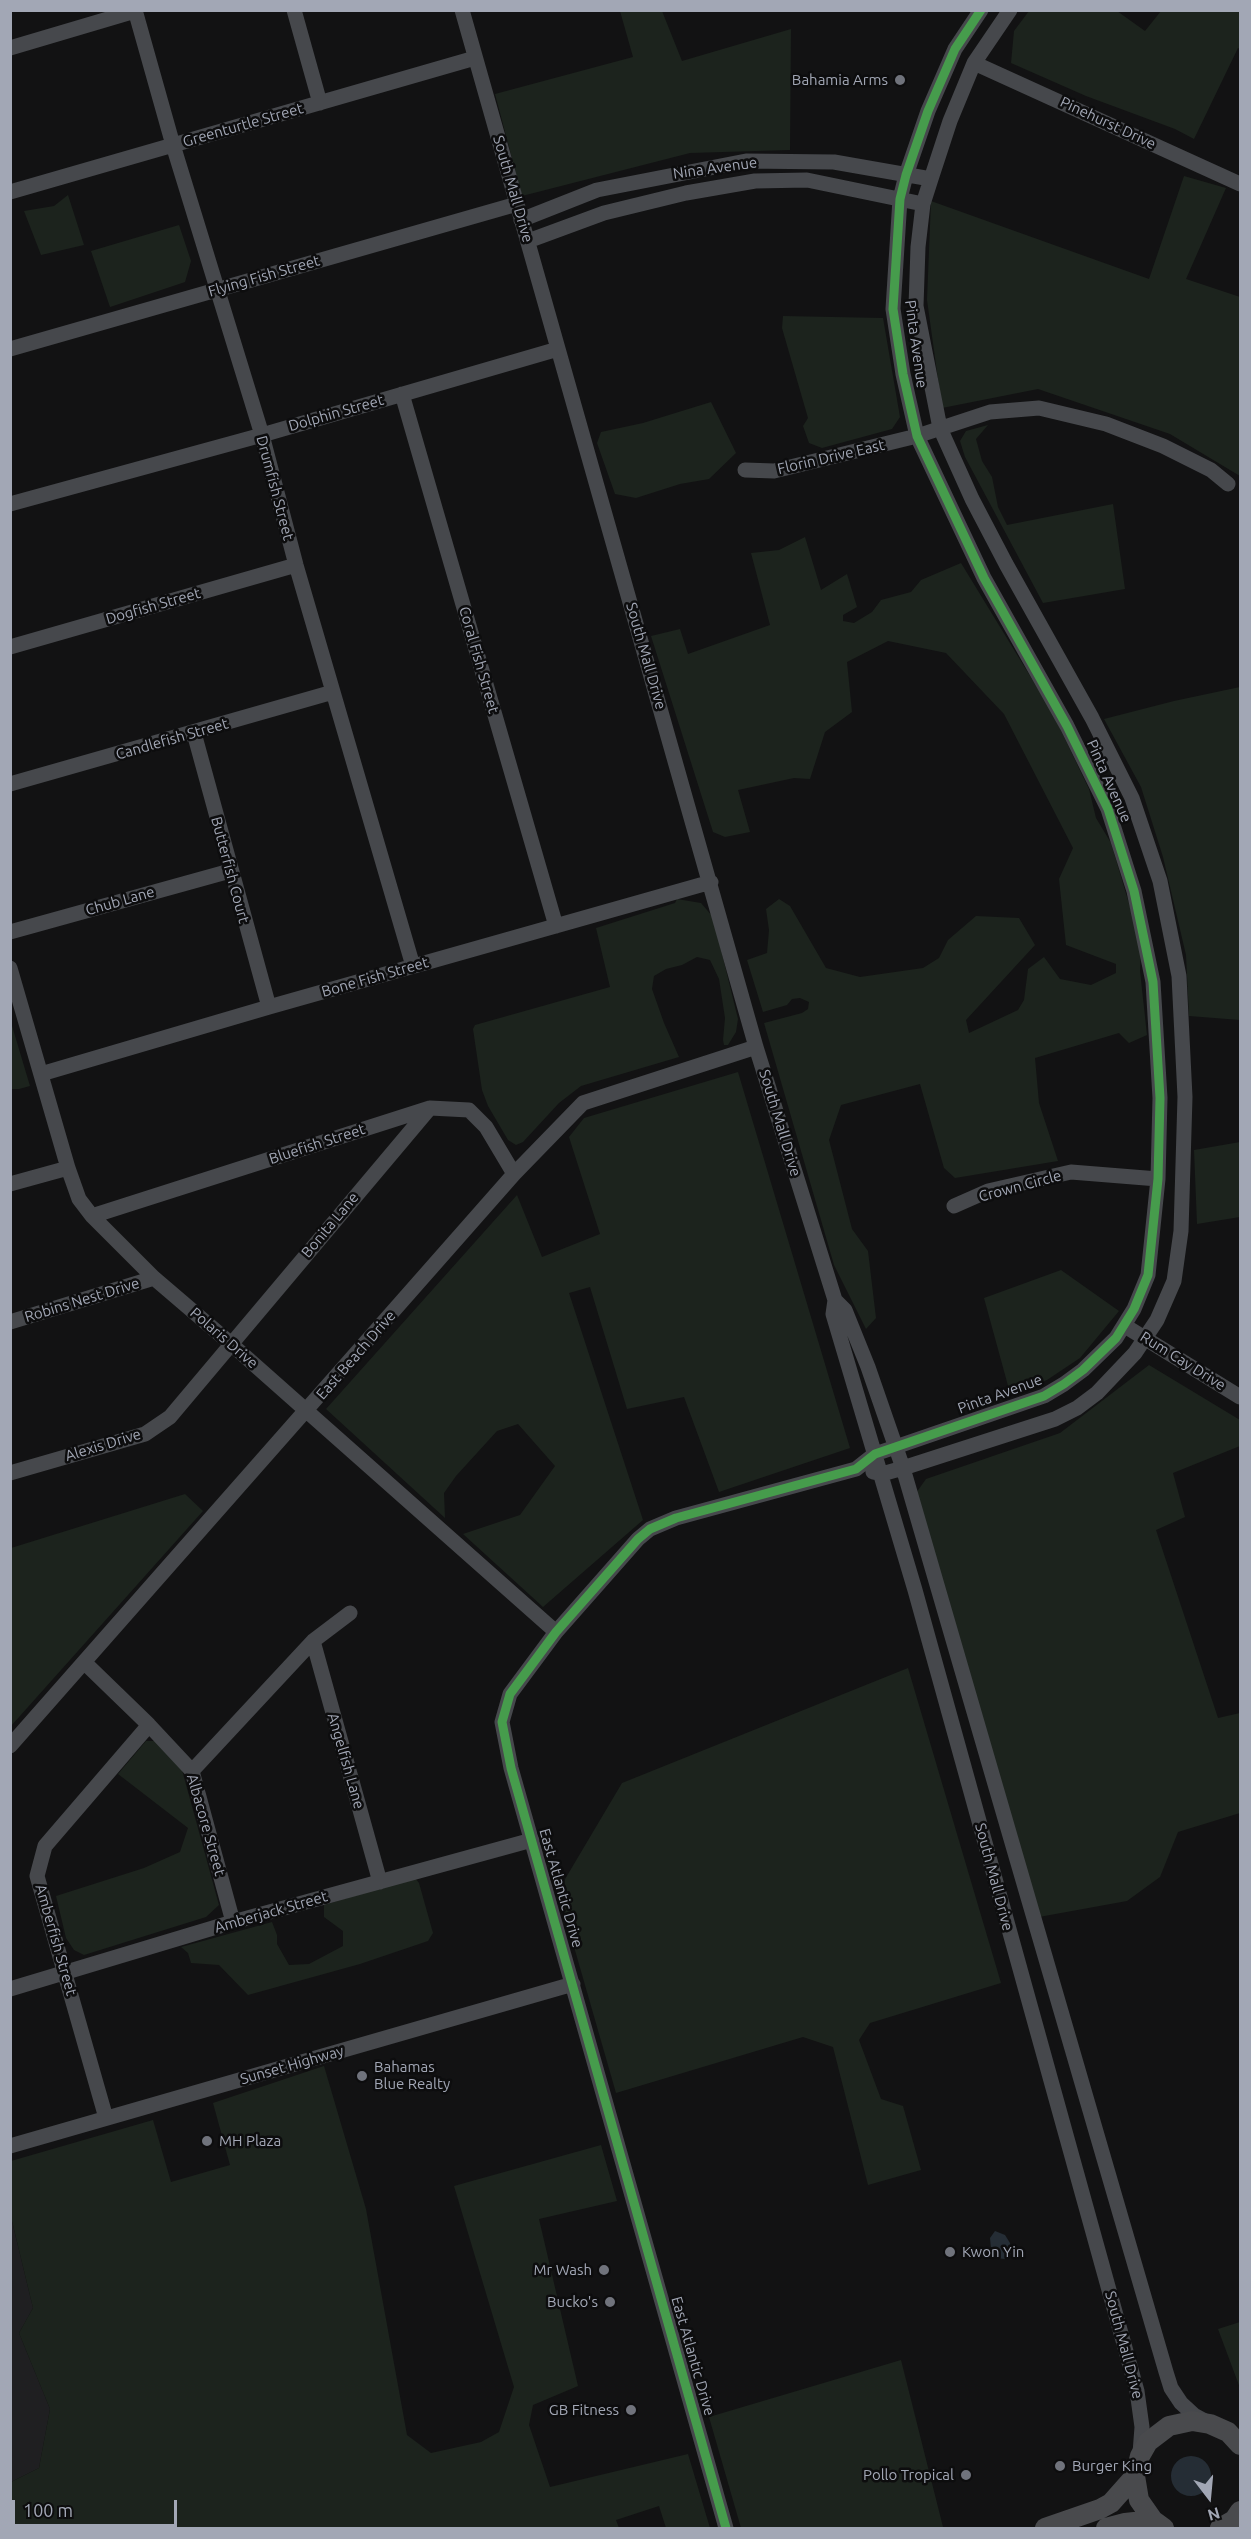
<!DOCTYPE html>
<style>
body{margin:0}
#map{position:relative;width:1251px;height:2539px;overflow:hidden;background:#121213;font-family:Ubuntu,sans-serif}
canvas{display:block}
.frame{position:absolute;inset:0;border:12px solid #a2a7b5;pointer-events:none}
.north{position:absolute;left:1179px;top:2467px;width:60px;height:60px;-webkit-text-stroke:4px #0d0d0e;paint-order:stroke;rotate:164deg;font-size:16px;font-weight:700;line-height:24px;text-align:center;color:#a2a7b5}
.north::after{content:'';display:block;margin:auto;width:21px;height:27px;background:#a2a7b5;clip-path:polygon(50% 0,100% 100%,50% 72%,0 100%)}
.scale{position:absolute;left:12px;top:2500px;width:165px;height:27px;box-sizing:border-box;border:3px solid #a2a7b5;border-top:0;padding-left:8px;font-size:18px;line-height:21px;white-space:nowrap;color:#a2a7b5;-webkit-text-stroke:4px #0d0d0e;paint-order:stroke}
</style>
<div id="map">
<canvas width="1251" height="2539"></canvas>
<div class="frame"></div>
<div class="north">N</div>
<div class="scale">100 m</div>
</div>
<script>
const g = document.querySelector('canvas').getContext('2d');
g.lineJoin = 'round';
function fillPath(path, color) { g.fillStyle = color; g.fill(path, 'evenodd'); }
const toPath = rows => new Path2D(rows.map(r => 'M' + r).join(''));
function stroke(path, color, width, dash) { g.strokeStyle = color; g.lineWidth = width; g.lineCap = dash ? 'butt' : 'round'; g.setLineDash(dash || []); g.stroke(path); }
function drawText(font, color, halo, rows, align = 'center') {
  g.font = font + ' Ubuntu,sans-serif'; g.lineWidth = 5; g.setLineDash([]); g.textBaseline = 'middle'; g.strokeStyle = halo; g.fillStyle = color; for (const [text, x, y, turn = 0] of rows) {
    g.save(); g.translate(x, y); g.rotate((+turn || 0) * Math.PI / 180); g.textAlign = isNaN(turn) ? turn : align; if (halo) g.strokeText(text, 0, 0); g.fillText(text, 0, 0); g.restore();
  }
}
fillPath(toPath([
 [11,2217,33,2308,19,2333,50,2409,39,2468,11,2482]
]), '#1f1f21');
fillPath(toPath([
 [620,11,662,11,682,61,791,29,790,150,690,153,522,196,495,94,633,57],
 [1029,11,1117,11,1145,31,1161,11,1240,11,1240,49,1238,48,1194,139,1175,129,1086,96,1011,63,1014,31],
 [1184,176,1226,188,1186,279,1240,297,1240,476,1170,434,1038,389,942,408,927,300,931,201,1149,279],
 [68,195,84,245,41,255,24,211,54,206],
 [179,225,191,261,185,282,110,307,91,251],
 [783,316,883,318,900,417,892,429,822,448,809,443,803,426,808,418,782,328],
 [711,402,736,453,709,479,680,484,636,498,615,494,597,443,601,432,643,423],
 [988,425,976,439,982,461,992,477,998,507,1007,525,1113,504,1125,589,1043,603,965,457,960,441,966,431],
 [805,537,821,590,847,574,857,607,843,615,843,621,854,623,872,612,881,600,911,592,921,580,961,563,1052,712,1089,789,1096,818,1111,843,1141,944,1140,971,1147,1035,1129,1043,1119,1033,1035,1058,1039,1103,1058,1161,955,1178,944,1168,920,1084,841,1105,829,1140,852,1229,868,1251,876,1318,866,1329,834,1265,764,1023,802,1013,808,1009,809,1002,800,998,792,999,787,1005,763,1012,747,960,767,953,769,930,766,909,779,899,790,906,826,968,860,977,923,968,939,958,948,940,976,916,1019,918,1035,945,966,1020,969,1033,1018,1010,1024,1000,1028,969,1044,957,1060,979,1091,985,1116,973,1116,964,1066,945,1059,879,1073,848,1004,714,946,653,888,641,847,662,852,712,825,732,810,779,794,778,738,790,750,832,725,837,713,832,651,636,680,629,688,654,770,625,751,553,779,550],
 [1240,687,1240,1020,1189,1016,1186,955,1163,857,1141,787,1104,719,1174,701],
 [677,899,701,903,713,917,738,1019,736,1032,728,1045,724,1045,723,1040,725,1018,719,979,710,960,697,957,682,965,666,969,654,976,652,989,664,1023,679,1057,581,1086,559,1103,523,1142,516,1145,508,1140,488,1106,482,1090,473,1029,475,1025,610,987,596,928,675,903],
 [10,1019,30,1086,19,1089,11,1089],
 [738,1072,850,1448,719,1492,684,1397,627,1409,590,1287,569,1293,643,1520,543,1607,463,1534,520,1515,555,1466,518,1424,497,1431,456,1476,444,1493,445,1518,326,1409,517,1195,542,1257,600,1234,569,1137,584,1118],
 [1240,1142,1240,1217,1197,1224,1194,1150],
 [1061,1270,1119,1311,1080,1358,1047,1380,1010,1393,984,1298],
 [1149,1365,1240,1420,1240,1446,1173,1473,1185,1517,1156,1530,1218,1718,1240,1713,1240,1813,1178,1832,1160,1877,1127,1901,1039,1917,916,1493,926,1479,1060,1433],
 [185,1494,203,1511,11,1726,11,1548],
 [908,1668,1001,1983,870,2023,859,2040,881,2099,903,2106,921,2170,868,2185,833,2047,803,2037,616,2093,558,1891,622,1783],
 [146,1741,160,1741,182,1770,219,1905,206,1917,84,1955,74,1950,66,1938,56,1896,144,1868,180,1852,188,1828,118,1774],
 [415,1878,419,1883,433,1933,428,1941,360,1964,248,1995,219,1965,191,1963,188,1953,181,1947,272,1922,277,1935,277,1944,289,1965,309,1964,343,1946,343,1931,324,1917,324,1905],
 [324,2066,366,2209,407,2435,431,2453,481,2442,499,2432,514,2387,454,2186,601,2145,617,2201,539,2219,578,2386,533,2405,529,2425,550,2487,688,2454,710,2528,666,2528,659,2506,616,2520,619,2528,11,2528,11,2482,39,2468,50,2409,19,2333,33,2308,11,2217,11,2161,153,2120,171,2182,230,2165,213,2103],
 [1240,2322,1240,2388,1218,2329],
 [901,2360,943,2527,741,2528,709,2417]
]), '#1c231d');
fillPath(toPath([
 [995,2231,1005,2235,1010,2243,1011,2253,1005,2259,996,2258,991,2249,990,2238],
 '1171 2476a20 20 0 1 1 40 0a20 20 0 1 1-40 0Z'
]), '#252d35');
stroke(toPath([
 [135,10,173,145,262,435,296,565,413,966],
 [294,10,320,103],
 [462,10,756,1047,835,1300,833,1314,915,1590,1137,2391,1142,2427,1140,2453],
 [10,48,135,11],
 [974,63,1240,184],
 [10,192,475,58],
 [521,220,597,190,746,161,834,162,931,179],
 [528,241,604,213,686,193,755,181,807,180,923,204],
 [10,349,517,204],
 [402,394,556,926],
 [745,470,774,471,917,436,990,412,1039,408,1106,424,1163,446,1211,470,1228,484],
 [10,504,262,435,558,349],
 [10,647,296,565],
 [194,733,269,1007],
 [10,784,333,692],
 [10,932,230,871],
 [10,968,68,1168,79,1199,92,1216,154,1278,230,1343,556,1632],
 [41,1074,269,1007,711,882],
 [10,1184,68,1168],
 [954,1206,988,1191,1071,1172,1158,1179],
 [92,1216,430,1108,469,1110,486,1127,514,1174],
 [835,1300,845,1310,868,1367,903,1468,1166,2372,1171,2388,1181,2403,1194,2415,1207,2422],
 [10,1322,154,1278],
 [1125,1326,1240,1397],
 [873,1472,882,1474,903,1468,1055,1419,1077,1408,1097,1393,1135,1353,1157,1320,1174,1281,1181,1231,1185,1097,1179,976,1160,881,1132,798,1092,718,1006,564,972,499,940,428,916,306,918,247,923,204,931,179,950,121,974,63,1010,10],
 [10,1473,145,1434,170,1417,430,1108],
 [313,1641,380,1882],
 [84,1662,149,1725,192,1771,233,1922],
 [10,1746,514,1174,583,1103,756,1047],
 [192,1771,313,1641,350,1613],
 [10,1989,233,1922,532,1840],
 [106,2118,37,1876,45,1846,149,1725],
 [10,2146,573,1984],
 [726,2528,511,1768,502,1722,510,1694,556,1632,638,1539,650,1529,676,1518,856,1469,875,1454,1044,1396,1064,1384,1083,1370,1116,1338,1134,1309,1148,1275,1158,1179,1160,1098,1153,982,1134,891,1108,809,1067,726,984,578,917,436,903,374,893,309,900,199,906,175,928,111,955,49,981,10]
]), '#46484c', 15);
stroke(toPath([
 [1045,2528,1100,2509,1111,2503,1135,2476],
 [1106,2528,1125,2523,1153,2520],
 [1164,2528,1153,2520,1139,2500,1135,2476,1140,2456,1148,2442,1169,2426,1192,2421,1210,2424,1228,2432,1240,2445],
 [1220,2528,1234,2520,1240,2511]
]), '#494a4d', 20);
stroke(toPath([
 [726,2528,511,1768,502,1722,510,1694,556,1632,638,1539,650,1529,676,1518,856,1469,875,1454,1044,1396,1064,1384,1083,1370,1116,1338,1134,1309,1148,1275,1158,1179,1160,1098,1153,982,1134,891,1108,809,1067,726,984,578,917,436,903,374,893,309,900,199,906,175,928,111,955,49,981,10]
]), '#469c4c', 9);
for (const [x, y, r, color] of [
 [900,80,6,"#70737c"],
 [362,2076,6,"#70737c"],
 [207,2141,6,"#70737c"],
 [950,2252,6,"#70737c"],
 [604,2270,6,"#70737c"],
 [610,2302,6,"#70737c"],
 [631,2410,6,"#70737c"],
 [1060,2466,6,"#70737c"],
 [966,2475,6,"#70737c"]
]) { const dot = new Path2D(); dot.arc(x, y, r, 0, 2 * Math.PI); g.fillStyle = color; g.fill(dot); stroke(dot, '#0d0d0e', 2); }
drawText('15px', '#a2a7b5', '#0d0d0e', [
 ["Bahamia Arms",888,80],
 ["Bahamas",374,2067,"left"],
 ["Blue Realty",374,2084,"left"],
 ["MH Plaza",219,2141,"left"],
 ["Kwon Yin",962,2252,"left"],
 ["Mr Wash",592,2270],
 ["Bucko's",598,2302],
 ["GB Fitness",619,2410],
 ["Burger King",1072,2466,"left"],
 ["Pollo Tropical",954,2475]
], 'right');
drawText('15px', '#a2a7b5', '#0d0d0e', [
 ["Pinehurst Drive",1108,123,25],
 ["Greenturtle Street",243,125,-16],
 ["Nina Avenue",715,168,-8],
 ["South Mall Drive",513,189,74],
 ["Flying Fish Street",264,276,-16],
 ["Pinta Avenue",916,344,82],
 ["Dolphin Street",336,413,-16],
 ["Florin Drive East",831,457,-13],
 ["Drumfish Street",275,488,75],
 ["Dogfish Street",153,606,-16],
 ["South Mall Drive",646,656,74],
 ["Coral Fish Street",479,660,74],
 ["Candlefish Street",172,739,-16],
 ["Pinta Avenue",1109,781,66],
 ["Butterfish Court",230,870,75],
 ["Chub Lane",120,901,-16],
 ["Bone Fish Street",375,977,-16],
 ["South Mall Drive",780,1123,73],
 ["Bluefish Street",317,1144,-18],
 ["Crown Circle",1020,1186,-15],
 ["Bonita Lane",330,1225,-50],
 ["Robins Nest Drive",82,1300,-17],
 ["Polaris Drive",224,1338,41],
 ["East Beach Drive",356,1355,-49],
 ["Rum Cay Drive",1183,1361,32],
 ["Pinta Avenue",1000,1394,-20],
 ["Alexis Drive",103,1445,-17],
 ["Angelfish Lane",346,1761,74],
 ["Albacore Street",206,1825,74],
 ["South Mall Drive",994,1877,75],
 ["East Atlantic Drive",561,1888,74],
 ["Amberjack Street",271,1912,-16],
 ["Amberfish Street",56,1940,74],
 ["Sunset Highway",292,2065,-16],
 ["South Mall Drive",1124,2345,75],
 ["East Atlantic Drive",693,2356,74]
]);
</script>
